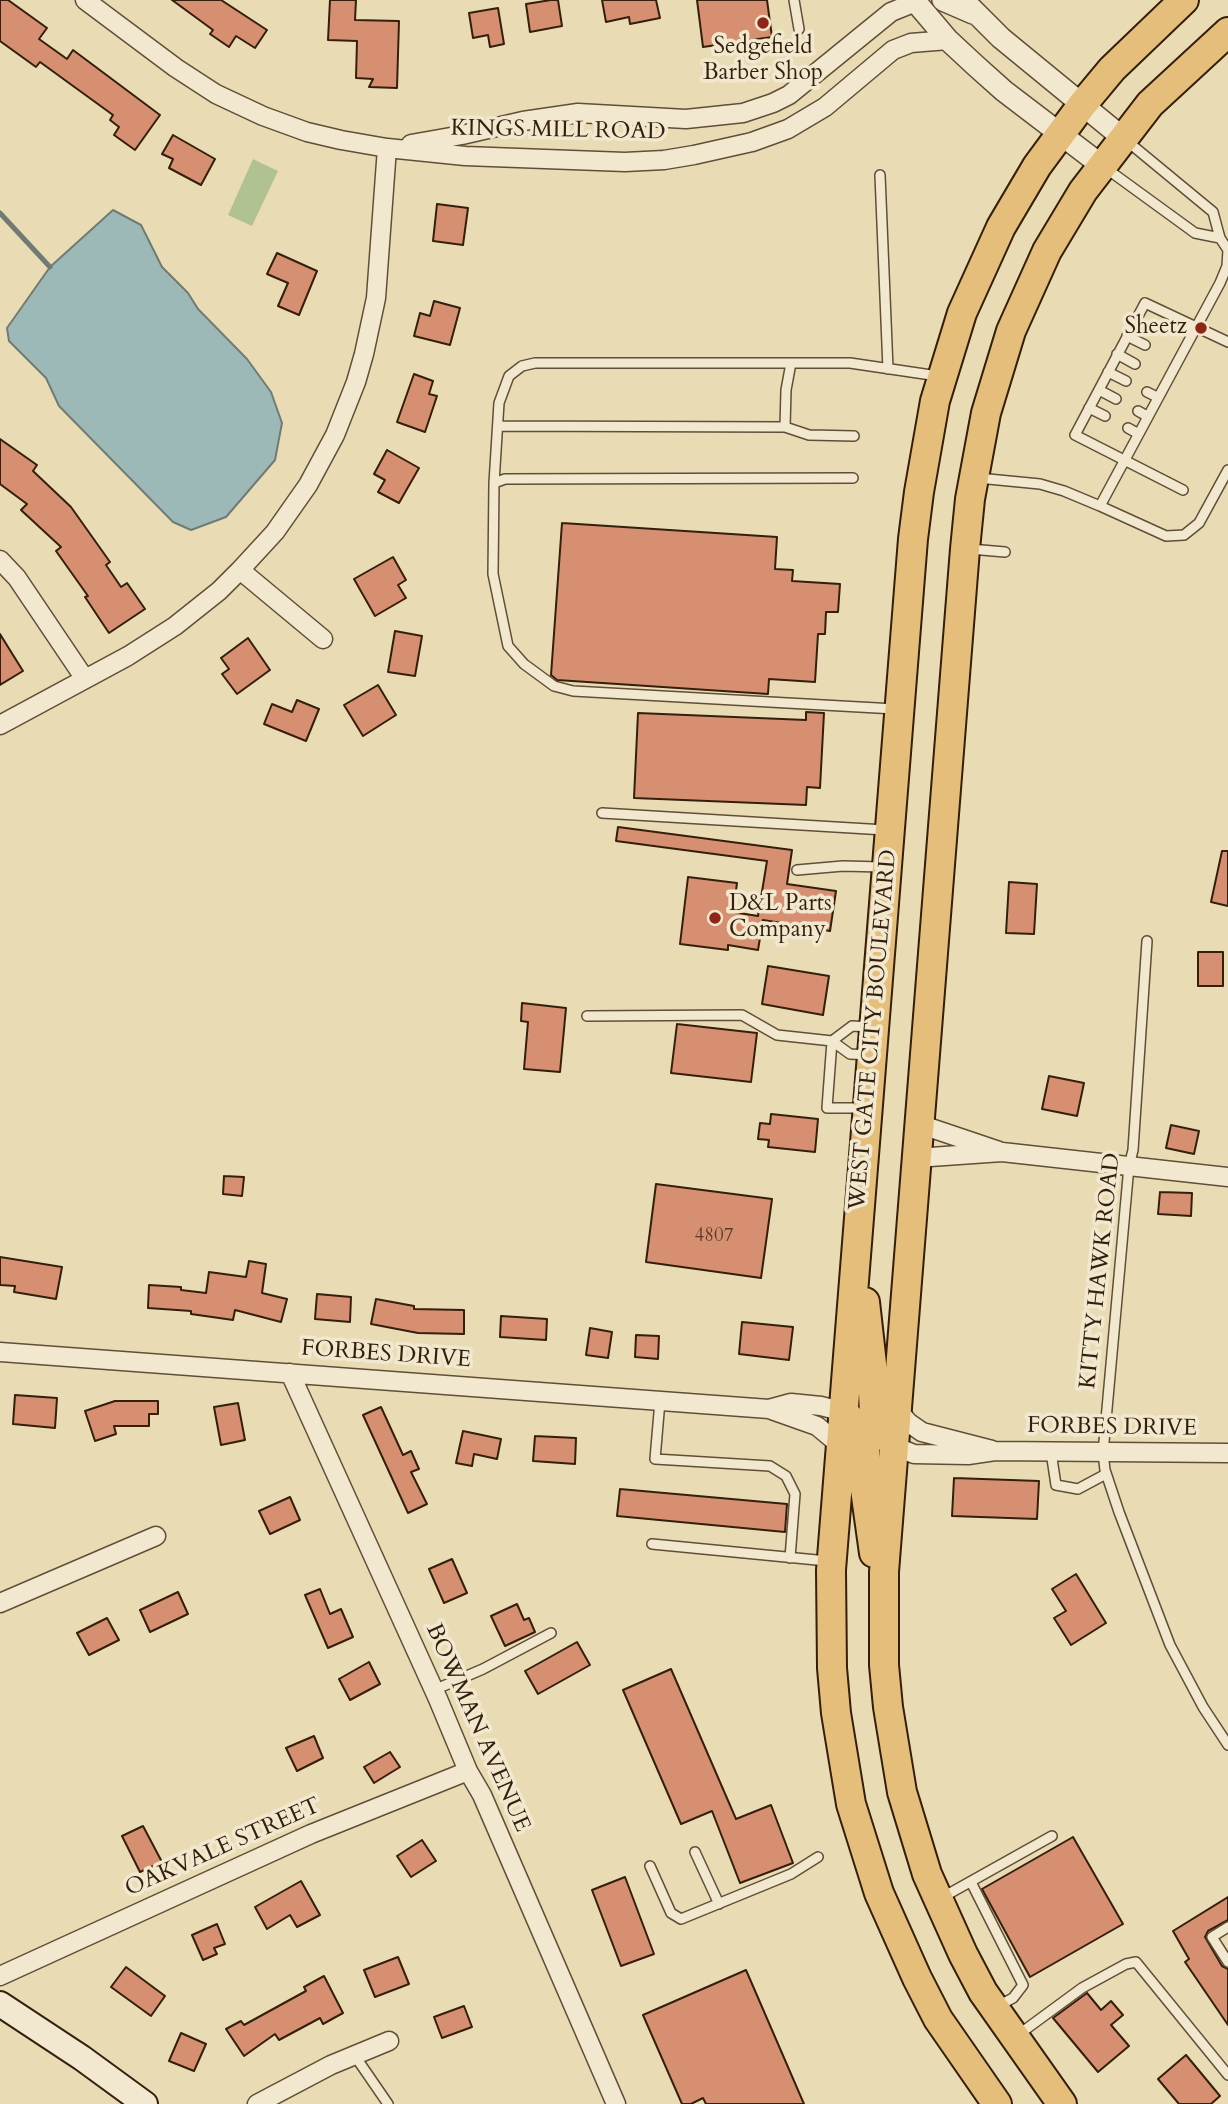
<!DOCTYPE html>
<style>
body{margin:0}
canvas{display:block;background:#e9dcb5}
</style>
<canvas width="1228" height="2104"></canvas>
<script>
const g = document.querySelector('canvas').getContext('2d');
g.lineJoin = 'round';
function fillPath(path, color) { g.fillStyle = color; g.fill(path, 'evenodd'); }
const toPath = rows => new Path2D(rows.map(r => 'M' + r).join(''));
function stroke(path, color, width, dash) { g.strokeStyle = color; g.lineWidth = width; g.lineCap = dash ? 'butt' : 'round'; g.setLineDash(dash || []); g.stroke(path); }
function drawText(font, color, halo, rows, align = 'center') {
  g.font = font + ' Cardo,serif'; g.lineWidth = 7; g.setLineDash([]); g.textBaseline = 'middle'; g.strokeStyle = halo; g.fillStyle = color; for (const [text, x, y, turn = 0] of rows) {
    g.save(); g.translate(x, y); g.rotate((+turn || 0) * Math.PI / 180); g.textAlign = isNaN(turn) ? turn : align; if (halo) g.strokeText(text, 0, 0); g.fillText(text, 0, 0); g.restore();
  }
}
fillPath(toPath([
 [253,159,278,171,252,226,228,215]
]), '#b1c292');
const water = toPath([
 [113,210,141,225,162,267,188,293,198,309,247,359,271,392,282,423,275,460,226,517,191,530,173,522,59,406,46,378,9,341,7,328,50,267,113,210]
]);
fillPath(water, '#9cb9b8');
stroke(water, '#727b73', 2);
stroke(toPath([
 [0,213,50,267]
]), '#727b73', 5);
const building = toPath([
 [0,0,8,0,47,28,39,39,67,59,73,50,160,115,135,150,114,135,119,127,110,120,113,115,40,62,36,67,0,41,0,0],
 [172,0,221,0,267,30,255,48,236,36,229,47,210,34,213,30,172,0],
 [330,0,356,0,355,20,399,21,397,88,369,87,373,79,356,78,357,41,328,40,330,0],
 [551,0,558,0,562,26,530,32,526,4,551,0],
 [602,0,656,0,660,18,630,24,629,17,606,22,602,0],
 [697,0,767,0,772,37,703,47,697,0],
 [498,8,504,44,490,47,488,35,473,38,469,13,498,8],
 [173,135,215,159,201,185,169,168,173,159,162,154,173,135],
 [437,204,468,208,463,245,433,241,437,204],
 [277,253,317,271,299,315,278,306,288,283,267,274,277,253],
 [434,301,460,308,450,345,414,336,420,313,430,316,434,301],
 [414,374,433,381,429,394,437,396,425,432,397,422,414,374],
 [0,439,37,465,33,471,71,507,110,562,106,565,121,587,127,583,145,609,109,633,85,597,88,596,56,551,61,547,21,510,27,504,0,484,0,439],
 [387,450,419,468,399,503,378,492,385,480,374,474,387,450],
 [562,523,777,537,775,569,793,570,792,581,840,584,838,612,826,612,825,634,818,634,815,682,769,679,768,694,557,680,551,675,562,523],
 [393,557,406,580,398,585,406,598,375,616,354,579,393,557],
 [395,631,422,636,415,676,388,672,395,631],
 [0,634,23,671,0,685,0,634],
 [248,638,270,670,237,694,222,674,229,669,221,658,248,638],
 [378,685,396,715,363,736,344,705,378,685],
 [297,700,319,709,306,741,264,724,272,704,292,712,297,700],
 [806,712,824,713,820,788,807,787,806,805,634,798,638,713,806,720,806,712],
 [618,827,792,850,787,884,836,891,830,931,763,920,758,950,728,945,728,950,680,944,688,877,737,883,733,912,758,916,767,861,616,841,618,827],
 [1222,851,1228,851,1228,906,1211,902,1222,851],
 [1009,882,1037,884,1034,934,1006,933,1009,882],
 [1198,952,1223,952,1223,986,1198,986,1198,952],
 [768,966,829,976,823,1015,762,1004,768,966],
 [522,1003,566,1008,560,1072,524,1069,528,1022,521,1021,522,1003],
 [677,1024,757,1033,751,1082,671,1073,677,1024],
 [1049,1076,1084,1083,1077,1116,1042,1109,1049,1076],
 [771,1114,818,1119,815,1152,768,1147,769,1140,758,1139,760,1123,770,1124,771,1114],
 [1171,1125,1199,1131,1194,1154,1166,1148,1171,1125],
 [224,1176,244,1177,242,1196,223,1194,224,1176],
 [656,1184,772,1199,761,1278,646,1262,656,1184],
 [1160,1192,1192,1193,1191,1216,1158,1214,1160,1192],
 [0,1257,62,1267,56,1299,14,1292,15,1286,0,1285,0,1257],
 [249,1261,266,1264,262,1293,287,1299,281,1322,235,1310,233,1320,191,1314,191,1311,148,1308,149,1285,181,1287,181,1290,206,1293,209,1272,246,1277,249,1261],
 [317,1294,351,1297,350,1322,315,1319,317,1294],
 [376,1299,414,1306,414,1309,464,1310,464,1334,418,1333,371,1324,376,1299],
 [501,1316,547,1319,546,1340,500,1337,501,1316],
 [742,1322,793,1327,789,1360,739,1354,742,1322],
 [590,1328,612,1332,608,1358,586,1355,590,1328],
 [636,1335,659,1336,658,1359,635,1357,636,1335],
 [15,1395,57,1398,55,1428,13,1424,15,1395],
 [115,1401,158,1401,158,1414,149,1414,149,1426,114,1426,116,1434,95,1441,85,1411,115,1401],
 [238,1403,245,1440,221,1445,214,1407,238,1403],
 [381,1407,403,1455,411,1451,419,1469,411,1472,427,1504,408,1513,363,1415,381,1407],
 [463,1431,501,1439,497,1459,474,1454,472,1466,456,1463,463,1431],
 [535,1436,576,1438,575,1464,533,1461,535,1436],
 [954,1478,1039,1481,1037,1519,952,1516,954,1478],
 [620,1489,787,1504,785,1532,617,1516,620,1489],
 [290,1497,300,1520,270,1534,259,1511,290,1497],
 [452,1559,467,1593,444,1603,429,1569,452,1559],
 [1076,1574,1106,1623,1071,1645,1054,1618,1066,1611,1052,1589,1076,1574],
 [320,1589,330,1614,341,1609,353,1637,328,1648,305,1595,320,1589],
 [178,1592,188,1614,150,1632,140,1610,178,1592],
 [517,1604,524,1620,529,1618,535,1632,505,1646,491,1616,517,1604],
 [107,1618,119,1640,89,1655,77,1633,107,1618],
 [577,1642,590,1665,538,1694,525,1671,577,1642],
 [369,1662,380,1684,350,1700,339,1679,369,1662],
 [671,1669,736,1819,771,1805,793,1863,740,1883,712,1811,681,1824,623,1690,671,1669],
 [314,1736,323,1758,297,1771,286,1748,314,1736],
 [390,1752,400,1767,374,1783,364,1767,390,1752],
 [143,1826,162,1862,140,1872,122,1836,143,1826],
 [1073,1837,1123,1924,1030,1977,982,1889,1073,1837],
 [422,1840,436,1861,411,1877,397,1856,422,1840],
 [625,1877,654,1954,621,1966,592,1890,625,1877],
 [301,1881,320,1915,297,1927,290,1915,267,1929,255,1907,301,1881],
 [1228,1897,1228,1920,1208,1931,1205,1937,1222,1966,1228,1969,1228,2025,1185,1962,1189,1959,1173,1931,1228,1897],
 [217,1924,225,1944,214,1948,217,1954,203,1960,192,1935,217,1924],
 [398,1957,409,1984,375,1997,364,1970,398,1957],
 [126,1967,165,1996,151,2016,111,1987,126,1967],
 [746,1970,804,2104,706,2104,703,2098,691,2104,682,2104,643,2015,746,1970],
 [324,1976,343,2013,323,2024,320,2018,279,2040,275,2034,244,2056,226,2029,241,2021,244,2025,306,1991,304,1987,324,1976],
 [1087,1993,1101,2010,1111,2001,1123,2015,1111,2025,1129,2046,1098,2072,1053,2018,1087,1993],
 [464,2006,472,2027,442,2038,434,2017,464,2006],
 [181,2033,206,2044,194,2071,169,2061,181,2033],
 [1186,2055,1220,2096,1211,2104,1179,2104,1158,2079,1186,2055]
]);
fillPath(building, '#d68f71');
stroke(building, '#341f0c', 2);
const service = toPath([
 [794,0,799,29],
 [1107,169,1195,233,1220,238],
 [880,175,888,369],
 [1127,336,1145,345],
 [1117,354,1135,364],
 [1108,372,1126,381],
 [1099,390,1116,399],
 [1147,392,1157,397],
 [1089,408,1105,416],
 [1138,411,1147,416],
 [498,426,785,427,786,390,791,363],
 [785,427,809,435,854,436],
 [1128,428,1137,433],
 [978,478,1040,484,1064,491,1100,506,1220,283,1227,266,1228,250,1220,238,1213,212,1127,141],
 [494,483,505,479,853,478],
 [1183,490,1075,435,1145,303,1228,342],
 [1100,506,1166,536,1184,535,1199,523,1228,470],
 [970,549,1005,552],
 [895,709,573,691,554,686,524,664,508,646,493,574,494,483,499,403,509,376,522,366,535,363,850,363,938,376],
 [602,813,885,830],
 [797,870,843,866,882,867],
 [1147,941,1133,1150,1129,1166,1103,1453,1105,1470,1119,1512,1170,1645,1203,1707,1228,1745],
 [587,1016,742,1015,777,1035,832,1041,827,1108,863,1108],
 [869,1055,850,1054,832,1041,852,1026,869,1027],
 [660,1401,655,1459,770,1466,786,1476,795,1494,790,1558],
 [1051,1452,1056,1485,1078,1489,1106,1474],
 [652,1544,827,1561],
 [434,1690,483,1669,551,1633],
 [695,1852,719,1904],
 [650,1866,671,1913,681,1919,791,1874,818,1857],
 [971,1882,1023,1985,1013,1998,998,2006],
 [943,1897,1052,1836],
 [1228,1927,1212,1937,1228,1962],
 [1018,2035,1082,1988,1126,1964,1136,1962,1228,2075],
 [355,2056,388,2104]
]);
const minor = toPath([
 [85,0,176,68,216,94,263,116,307,132,341,140,387,148,465,156,625,162,664,160,694,155,752,142,788,129,825,107,893,50,911,43,948,40],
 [411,144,462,135,523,121,578,113,686,119,743,113,773,103,789,95,891,12,916,2],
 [0,560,17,578,85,679],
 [240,570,323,639],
 [0,725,128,656,175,626,219,591,240,570,275,532,308,485,335,435,356,382,364,354,376,298,387,148],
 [919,1124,999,1151],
 [916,1158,1002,1152,1228,1177],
 [0,1352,769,1409,791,1403,821,1406,844,1412],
 [290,1373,438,1699,468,1771,482,1795,616,2104],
 [769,1409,817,1426,841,1446],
 [897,1409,909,1423,922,1432,992,1450],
 [894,1446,914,1454,968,1455,995,1451,1228,1453],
 [0,1603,156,1536],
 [0,1976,311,1834,468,1771],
 [257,2104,331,2065,389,2041]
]);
const tertiary = toPath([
 [914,0,948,40,976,66,1004,91,1101,165],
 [943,0,973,13],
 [963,0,1001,38,1123,138]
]);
const secondary = toPath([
 [0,2004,82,2058,145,2104]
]);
const primary = toPath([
 [865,1302,872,1364,874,1417,894,1446],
 [844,1412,858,1429,865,1447,865,1489,874,1553],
 [997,2104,938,2019,917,1978,879,1893,851,1804,836,1713,832,1668,831,1570,913,539,919,492,935,401,962,313,1001,227,1037,166,1082,105,1112,69,1184,0],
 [1062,2104,983,1992,963,1954,927,1874,902,1792,888,1707,884,1665,884,1572,965,549,970,499,986,413,1011,331,1047,251,1083,191,1150,104,1228,32]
]);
stroke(service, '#614e36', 12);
stroke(minor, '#614e36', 21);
stroke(tertiary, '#614e36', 24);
stroke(secondary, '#341f0c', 28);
stroke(primary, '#341f0c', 32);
stroke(service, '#f1e8cf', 9);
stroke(minor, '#f1e8cf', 18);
stroke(tertiary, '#f1e8cf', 21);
stroke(secondary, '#f1e8cf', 24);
stroke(primary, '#e4be7a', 28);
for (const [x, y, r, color] of [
 [763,23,7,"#8f2418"],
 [1201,328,7,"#8f2418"],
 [715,918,7,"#8f2418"]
]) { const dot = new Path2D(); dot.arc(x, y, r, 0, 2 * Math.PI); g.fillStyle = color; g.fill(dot); stroke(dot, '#f1e8cf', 2.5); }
drawText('19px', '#5c3b25', null, [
 ["4807",714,1237]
]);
drawText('23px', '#341f0c', '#f1e8cf', [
 ["Sedgefield",763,48],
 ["Barber Shop",763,74],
 ["Sheetz",1187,328,"right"],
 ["D&L Parts",729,905,"left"],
 ["Company",729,931,"left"]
]);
drawText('23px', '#341f0c', '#f1e8cf', [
 ["KINGS MILL ROAD",558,131,1],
 ["WEST GATE CITY BOULEVARD",874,1030,-85],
 ["KITTY HAWK ROAD",1101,1271,-84],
 ["FORBES DRIVE",386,1355,4],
 ["FORBES DRIVE",1112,1428,1],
 ["BOWMAN AVENUE",477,1728,66],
 ["OAKVALE STREET",223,1848,-24]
]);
</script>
